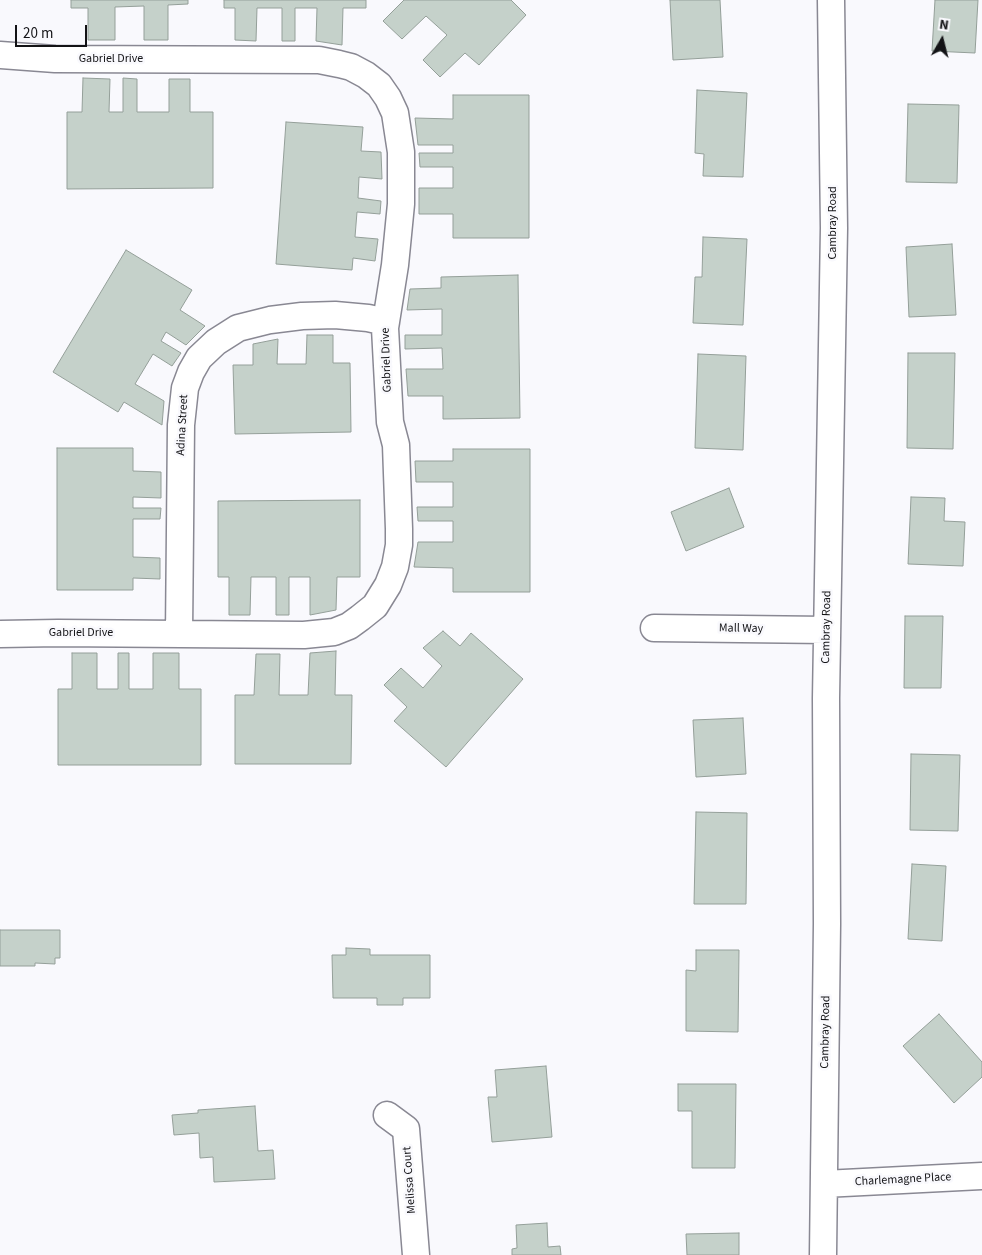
<!DOCTYPE html>
<style>
body{margin:0}
#map{position:relative;width:982px;height:1255px;overflow:hidden;background:#f9f9fd;font-family:"Source Sans 3",sans-serif}
canvas{display:block}
.north{position:absolute;left:917px;top:15px;width:50px;height:50px;-webkit-text-stroke:4px #f9f9fd;paint-order:stroke;rotate:8deg;font-size:14px;font-weight:700;line-height:20px;text-align:center;color:#131316}
.north::after{content:'';display:block;margin:auto;width:18px;height:22px;background:#131316;clip-path:polygon(50% 0,100% 100%,50% 72%,0 100%)}
.scale{position:absolute;left:15px;top:25px;width:72px;height:22px;box-sizing:border-box;border:2px solid #131316;border-top:0;padding-left:6px;font-size:15px;line-height:18px;white-space:nowrap;color:#131316;-webkit-text-stroke:4px #f9f9fd;paint-order:stroke}
</style>
<div id="map">
<canvas width="982" height="1255"></canvas>
<div class="north">N</div>
<div class="scale">20 m</div>
</div>
<script>
const g = document.querySelector('canvas').getContext('2d');
g.lineJoin = 'round';
function fillPath(path, color) { g.fillStyle = color; g.fill(path, 'evenodd'); }
const toPath = rows => new Path2D(rows.map(r => 'M' + r).join(''));
function stroke(path, color, width, dash) { g.strokeStyle = color; g.lineWidth = width; g.lineCap = dash ? 'butt' : 'round'; g.setLineDash(dash || []); g.stroke(path); }
function drawText(font, color, halo, rows, align = 'center') {
  g.font = font + ' "Source Sans 3",sans-serif'; g.lineWidth = 5; g.setLineDash([]); g.textBaseline = 'middle'; g.strokeStyle = halo; g.fillStyle = color; for (const [text, x, y, turn = 0] of rows) {
    g.save(); g.translate(x, y); g.rotate((+turn || 0) * Math.PI / 180); g.textAlign = isNaN(turn) ? turn : align; if (halo) g.strokeText(text, 0, 0); g.fillText(text, 0, 0); g.restore();
  }
}
const building = toPath([
 [71,0,188,0,188,4,168,5,168,40,144,40,144,6,115,7,115,40,88,40,88,8,71,8,71,0],
 [224,0,366,0,366,8,343,8,342,45,316,41,317,8,295,8,295,41,282,41,282,8,257,8,256,41,235,40,235,8,224,8,224,0],
 [404,0,511,0,526,15,479,65,465,53,440,77,423,60,447,35,426,16,402,39,383,21,404,0],
 [670,0,720,0,723,57,673,60,670,0],
 [935,0,978,0,975,53,932,51,935,0],
 [83,78,110,79,109,112,123,112,123,78,137,79,137,112,169,112,169,79,190,79,190,112,213,112,213,188,67,189,67,112,82,112,83,78],
 [697,90,747,93,743,177,703,176,704,154,695,153,697,90],
 [453,95,529,95,529,238,453,238,453,214,419,214,419,188,453,188,453,167,420,167,419,153,453,153,453,145,418,145,415,118,453,119,453,95],
 [908,104,959,105,957,183,906,182,908,104],
 [286,122,363,127,361,151,381,152,382,179,359,177,358,198,381,201,380,214,357,212,355,237,378,239,375,261,353,258,352,270,276,264,286,122],
 [703,237,747,239,743,325,693,323,695,277,702,277,703,237],
 [952,244,956,315,909,317,906,247,952,244],
 [126,250,192,290,180,310,205,326,186,345,166,332,161,341,181,353,172,366,153,354,135,384,164,401,162,425,124,402,118,412,53,372,126,250],
 [518,275,520,418,443,419,443,396,408,396,406,369,443,369,442,348,405,349,405,335,442,335,442,309,407,310,410,289,441,288,441,277,518,275],
 [307,335,333,335,333,363,350,363,351,432,235,434,233,365,253,365,253,344,278,339,277,364,306,364,307,335],
 [908,353,955,353,953,449,907,448,908,353],
 [698,354,746,356,743,450,695,448,698,354],
 [57,448,133,448,133,471,161,472,161,498,133,497,133,508,161,508,160,519,133,519,133,557,160,558,160,579,133,578,133,590,57,590,57,448],
 [453,449,530,449,530,592,453,592,453,568,414,567,418,542,453,542,453,521,418,521,417,507,453,507,453,482,416,482,415,461,453,461,453,449],
 [729,488,744,527,686,551,671,512,729,488],
 [911,497,945,498,944,521,965,522,963,566,908,564,911,497],
 [360,500,360,577,337,577,336,610,310,615,310,577,289,577,289,615,276,615,276,577,251,577,250,615,229,615,229,577,218,577,218,501,360,500],
 [905,616,943,616,941,688,904,688,905,616],
 [443,631,460,646,471,633,523,679,446,767,394,721,407,707,384,685,401,668,423,688,442,666,423,648,443,631],
 [336,651,335,695,352,695,351,764,235,764,235,695,254,695,256,654,280,654,279,695,308,695,310,653,336,651],
 [72,653,97,653,97,689,118,689,118,653,129,653,129,689,153,689,153,653,179,653,179,689,201,689,201,765,58,765,58,689,72,689,72,653],
 [743,718,746,774,696,777,693,720,743,718],
 [911,754,960,755,958,831,910,830,911,754],
 [696,812,747,813,746,904,694,904,696,812],
 [912,864,946,866,942,941,908,939,912,864],
 [0,930,60,930,60,958,55,958,55,964,35,963,35,966,0,966,0,930],
 [346,948,370,949,370,955,430,955,430,998,403,998,403,1005,377,1005,377,998,333,998,332,955,346,955,346,948],
 [696,950,739,950,738,1032,686,1031,686,970,696,971,696,950],
 [939,1014,982,1062,982,1077,954,1103,903,1046,939,1014],
 [546,1066,552,1137,492,1142,488,1097,497,1097,495,1070,546,1066],
 [678,1084,736,1084,735,1168,692,1168,692,1111,678,1111,678,1084],
 [255,1106,258,1151,273,1150,275,1179,214,1182,213,1157,200,1158,199,1133,174,1135,172,1115,198,1113,198,1110,255,1106],
 [547,1223,548,1247,560,1246,561,1255,512,1255,512,1249,517,1248,516,1225,547,1223],
 [739,1233,739,1255,687,1255,686,1234,739,1233]
]);
fillPath(building, '#c5d1ca');
stroke(building, '#949f99', 1);
const minor = toPath([
 [0,55,55,59,319,60,339,64,351,67,366,75,379,85,388,98,395,113,401,152,401,204,395,265,385,328,390,422,396,445,399,529,399,545,395,567,388,585,375,606,360,618,349,626,334,632,304,635,58,633,0,634],
 [654,628,827,630],
 [179,634,181,425,185,388,191,372,199,358,216,342,238,328,270,320,302,316,335,315,368,318,386,322],
 [387,1115,406,1129,416,1255],
 [824,1184,982,1176],
 [823,1255,827,924,826,698,834,228,831,0]
]);
stroke(minor, '#898893', 29);
stroke(minor, '#fff', 26);
drawText('12px', '#131316', '#f9f9fd', [
 ["Gabriel Drive",111,59],
 ["Cambray Road",833,223,-90],
 ["Gabriel Drive",387,360,-92],
 ["Adina Street",183,425,-87],
 ["Cambray Road",827,627,-89],
 ["Mall Way",741,629,1],
 ["Gabriel Drive",81,633],
 ["Cambray Road",826,1032,-89],
 ["Melissa Court",410,1180,-94],
 ["Charlemagne Place",903,1180,-3]
]);
</script>
